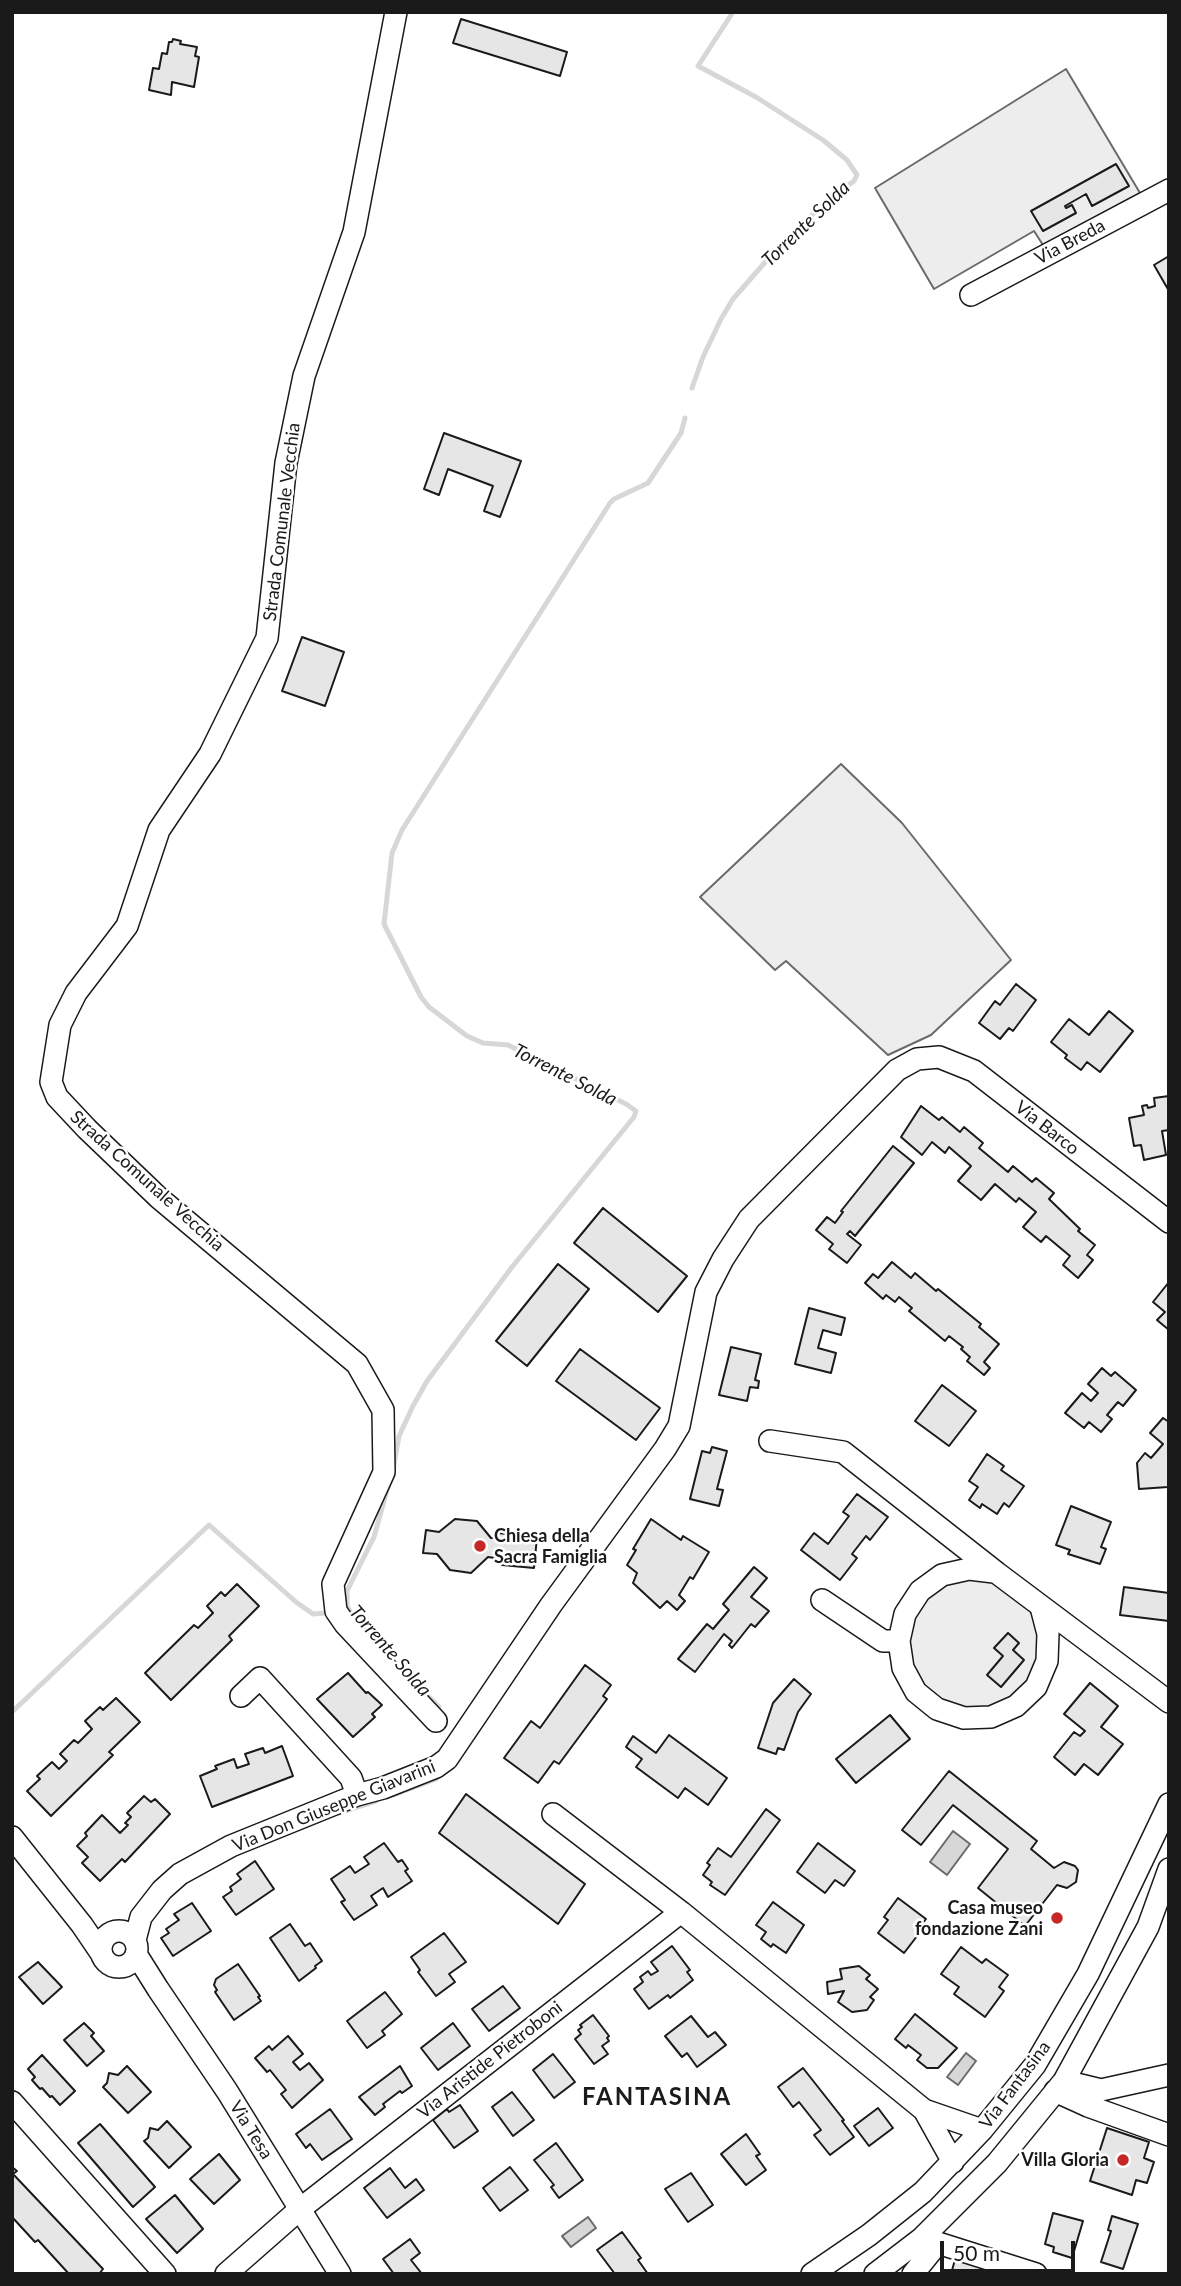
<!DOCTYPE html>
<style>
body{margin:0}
#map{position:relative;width:1181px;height:2286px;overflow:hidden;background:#fff;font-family:Lato,sans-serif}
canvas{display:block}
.frame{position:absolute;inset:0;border:14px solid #1a1a1a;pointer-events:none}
.scale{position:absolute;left:940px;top:2241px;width:135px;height:32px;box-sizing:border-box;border:4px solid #1a1a1a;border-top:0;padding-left:9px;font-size:21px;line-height:24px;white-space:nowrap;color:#1a1a1a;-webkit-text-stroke:5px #fff;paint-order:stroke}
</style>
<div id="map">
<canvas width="1181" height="2286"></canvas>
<div class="frame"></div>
<div class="scale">50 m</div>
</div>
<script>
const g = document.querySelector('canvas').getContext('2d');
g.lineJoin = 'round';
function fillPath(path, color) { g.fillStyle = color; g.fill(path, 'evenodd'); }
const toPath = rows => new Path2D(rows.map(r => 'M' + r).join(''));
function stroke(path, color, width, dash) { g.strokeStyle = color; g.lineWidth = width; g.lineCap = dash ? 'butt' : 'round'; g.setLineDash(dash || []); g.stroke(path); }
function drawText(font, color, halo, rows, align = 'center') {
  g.font = font + ' Lato,sans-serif'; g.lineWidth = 5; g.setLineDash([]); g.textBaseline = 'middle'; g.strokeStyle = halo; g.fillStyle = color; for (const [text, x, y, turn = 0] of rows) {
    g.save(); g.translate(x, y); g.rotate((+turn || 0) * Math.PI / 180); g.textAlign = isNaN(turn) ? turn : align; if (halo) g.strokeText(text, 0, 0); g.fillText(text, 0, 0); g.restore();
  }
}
const green = toPath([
 [1066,69,1140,193,1043,245,1034,231,934,289,875,188,1066,69],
 [841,764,902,823,1011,960,931,1035,888,1055,786,961,775,970,700,897,841,764],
 '909 1644a65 65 0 1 1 130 0a65 65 0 1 1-130 0Z'
]);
fillPath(green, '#ededed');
stroke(green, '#6a6a6a', 2);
const water = toPath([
 [953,1831,970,1844,947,1875,930,1862,953,1831],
 [966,2053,976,2061,958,2085,947,2077,966,2053],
 [588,2217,596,2228,571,2247,562,2236,588,2217]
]);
fillPath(water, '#d7d7d7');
stroke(water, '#6a6a6a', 2);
stroke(toPath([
 [692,388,703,357,721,319,733,299,781,244,830,198,854,181,857,175,847,160,823,140,756,97,698,66,733,12],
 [393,1469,399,1436,413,1406,427,1381,512,1267,634,1117,636,1111,626,1104,508,1045,483,1043,467,1036,429,1007,421,997,384,924,392,853,402,830,610,503,614,499,648,483,681,433,685,418],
 [384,1651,353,1616,347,1606,347,1591,374,1537,389,1483],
 [405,1673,439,1707],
 [12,1712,209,1525,296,1602,313,1614,326,1613],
 [393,1795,436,1779],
 [339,1813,376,1801]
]), '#d7d7d7', 5);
const building = toPath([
 [461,19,567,52,560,76,453,43,461,19],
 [173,39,181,41,180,44,197,47,195,56,199,57,194,87,172,82,171,95,149,90,153,68,159,69,162,53,167,54,169,42,172,42,173,39],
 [1116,164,1129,186,1092,206,1086,194,1065,206,1066,208,1072,205,1076,213,1043,231,1031,211,1116,164],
 [1169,256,1169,291,1154,265,1169,256],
 [444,433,521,461,500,517,484,511,493,486,448,469,439,495,424,489,444,433],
 [302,637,344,652,325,706,282,691,302,637],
 [1016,984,1036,1000,1013,1031,1009,1028,1000,1039,979,1023,995,1001,1000,1005,1016,984],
 [1109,1011,1133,1031,1100,1072,1087,1062,1081,1070,1065,1058,1067,1055,1051,1042,1069,1019,1089,1035,1109,1011],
 [1169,1096,1169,1130,1162,1131,1166,1155,1144,1160,1141,1145,1134,1146,1129,1118,1144,1115,1142,1106,1147,1105,1148,1108,1155,1106,1154,1098,1169,1096],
 [921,1106,939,1120,942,1117,960,1132,964,1127,983,1143,979,1148,1008,1172,1013,1166,1032,1182,1036,1178,1054,1193,1049,1199,1080,1229,1078,1231,1095,1245,1087,1255,1093,1260,1078,1278,1063,1265,1070,1256,1046,1236,1041,1242,1023,1227,1036,1212,1019,1198,1016,1202,995,1184,981,1200,958,1181,971,1166,949,1147,945,1153,932,1142,922,1155,901,1137,921,1106],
 [893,1146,914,1163,855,1236,850,1231,847,1234,861,1245,847,1263,829,1249,833,1244,816,1230,827,1217,835,1223,843,1212,841,1211,893,1146],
 [603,1208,687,1276,658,1312,574,1243,603,1208],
 [892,1262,911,1278,915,1273,936,1291,938,1289,981,1324,979,1327,999,1344,984,1362,990,1368,984,1375,967,1361,970,1357,961,1349,963,1347,949,1336,945,1341,909,1311,912,1308,899,1297,895,1302,886,1295,883,1299,865,1283,873,1274,878,1278,892,1262],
 [558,1264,589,1289,527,1366,496,1341,558,1264],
 [1169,1282,1169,1330,1157,1320,1165,1312,1153,1302,1169,1282],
 [809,1308,845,1318,841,1335,823,1330,818,1348,836,1353,831,1373,795,1364,809,1308],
 [731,1347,761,1354,755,1380,759,1381,758,1388,750,1387,747,1401,719,1395,731,1347],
 [580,1349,660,1408,636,1440,556,1381,580,1349],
 [1102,1368,1111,1376,1115,1372,1136,1390,1123,1406,1118,1402,1107,1415,1112,1419,1101,1432,1089,1422,1084,1428,1065,1413,1082,1393,1091,1401,1098,1393,1088,1384,1102,1368],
 [942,1385,976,1411,949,1446,915,1421,942,1385],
 [1163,1418,1169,1422,1168,1487,1139,1489,1137,1463,1145,1453,1151,1458,1163,1444,1150,1433,1163,1418],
 [712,1447,727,1451,717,1489,723,1490,719,1506,690,1499,702,1451,710,1453,712,1447],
 [987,1454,1004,1466,1001,1470,1024,1486,1009,1507,1004,1503,997,1514,982,1504,980,1508,969,1500,978,1487,969,1481,987,1454],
 [857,1494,888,1517,870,1540,866,1536,852,1554,857,1558,840,1580,801,1550,814,1533,828,1544,849,1516,843,1512,857,1494],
 [1071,1506,1111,1522,1101,1547,1106,1549,1100,1564,1068,1554,1070,1550,1056,1545,1071,1506],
 [455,1519,477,1521,491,1538,498,1538,498,1533,537,1537,534,1568,502,1565,502,1559,488,1557,471,1573,450,1570,437,1554,423,1553,426,1530,439,1532,455,1519],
 [651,1519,681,1540,683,1536,709,1552,693,1579,690,1577,679,1595,685,1601,677,1610,667,1601,660,1608,633,1583,637,1573,627,1565,636,1550,633,1549,651,1519],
 [754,1567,767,1578,751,1597,769,1611,755,1627,751,1624,732,1648,729,1645,732,1641,724,1634,695,1672,678,1659,707,1624,713,1629,729,1610,723,1604,754,1567],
 [237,1584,259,1606,229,1636,232,1640,171,1700,145,1673,194,1625,198,1628,213,1613,207,1606,221,1592,225,1596,237,1584],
 [1124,1587,1169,1593,1169,1621,1120,1615,1124,1587],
 [1008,1633,1019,1643,1013,1650,1024,1660,1001,1687,987,1675,1003,1656,994,1648,1008,1633],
 [585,1665,611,1685,603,1696,607,1699,559,1764,554,1761,538,1783,504,1758,531,1721,540,1728,585,1665],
 [348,1673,366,1693,368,1692,382,1705,372,1714,375,1717,353,1737,317,1699,348,1673],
 [794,1679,811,1694,798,1712,784,1750,778,1748,776,1754,758,1748,773,1703,794,1679],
 [1090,1683,1118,1706,1101,1727,1123,1744,1098,1775,1084,1764,1075,1775,1054,1757,1074,1732,1080,1736,1085,1731,1064,1714,1090,1683],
 [116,1698,140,1722,109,1752,113,1755,51,1816,27,1791,40,1779,37,1776,52,1762,59,1769,67,1761,60,1754,74,1740,78,1743,92,1729,85,1721,100,1707,103,1710,116,1698],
 [890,1715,910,1739,856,1783,836,1759,890,1715],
 [669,1735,727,1778,708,1805,685,1788,678,1798,636,1767,642,1759,626,1747,633,1736,656,1753,669,1735],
 [282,1746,293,1776,212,1807,200,1776,217,1769,215,1766,234,1759,237,1768,249,1764,245,1754,263,1748,265,1753,282,1746],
 [949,1771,1037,1841,1031,1849,1054,1868,1064,1862,1075,1866,1078,1870,1076,1882,1067,1888,1057,1885,1025,1926,978,1888,1008,1849,953,1805,921,1845,902,1830,949,1771],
 [466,1794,585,1884,558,1924,439,1833,466,1794],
 [144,1796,151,1802,155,1799,170,1814,125,1862,122,1859,100,1881,82,1863,88,1857,77,1846,87,1836,85,1833,102,1815,120,1833,128,1825,125,1823,131,1817,127,1813,144,1796],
 [766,1809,780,1820,725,1895,710,1885,712,1882,703,1875,710,1865,707,1863,718,1848,731,1857,766,1809],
 [384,1843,398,1862,402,1860,408,1869,405,1871,412,1881,388,1897,383,1888,371,1896,377,1905,354,1920,341,1902,345,1900,331,1879,350,1866,355,1873,369,1864,364,1857,384,1843],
 [818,1843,855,1871,844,1886,835,1880,825,1893,797,1872,818,1843],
 [255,1861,274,1889,236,1915,223,1897,232,1891,230,1887,241,1879,237,1874,255,1861],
 [898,1898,926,1919,918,1929,921,1931,904,1953,878,1933,888,1920,884,1917,898,1898],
 [773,1902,804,1925,786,1953,773,1944,771,1947,761,1939,766,1932,756,1925,773,1902],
 [192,1903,211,1931,173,1956,161,1938,169,1933,166,1929,179,1920,174,1914,192,1903],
 [290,1924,305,1946,310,1943,322,1961,315,1966,316,1968,299,1981,270,1938,290,1924],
 [444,1933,466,1962,449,1974,455,1982,436,1996,418,1972,420,1970,411,1957,444,1933],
 [672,1946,690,1970,687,1972,693,1980,670,1998,668,1995,649,2009,634,1989,643,1982,640,1977,648,1971,651,1975,658,1971,651,1962,672,1946],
 [961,1947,982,1963,986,1959,1008,1975,999,1987,1004,1991,985,2017,954,1994,959,1987,941,1974,961,1947],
 [38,1962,62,1987,43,2004,19,1977,38,1962],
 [238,1964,260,1996,258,1997,261,2001,234,2020,215,1992,217,1990,214,1985,216,1979,238,1964],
 [859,1966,870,1975,866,1979,878,1989,870,1997,874,2000,867,2010,852,2012,838,2002,844,1991,828,1994,827,1982,842,1979,840,1969,859,1966],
 [503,1986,520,2008,489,2031,472,2009,503,1986],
 [385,1992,402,2014,382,2031,385,2035,367,2048,347,2021,385,1992],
 [915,2014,957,2048,938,2068,927,2068,917,2060,921,2055,908,2045,906,2048,895,2039,915,2014],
 [593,2015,609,2036,607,2038,609,2041,602,2046,608,2054,594,2064,575,2039,581,2034,578,2030,582,2027,580,2025,593,2015],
 [691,2016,708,2037,715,2032,726,2045,697,2067,687,2053,682,2057,665,2036,691,2016],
 [84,2023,94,2033,91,2036,104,2051,87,2066,64,2040,84,2023],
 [453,2023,470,2046,438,2070,421,2048,453,2023],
 [288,2036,303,2054,293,2062,300,2070,309,2063,323,2080,292,2108,281,2094,286,2090,270,2070,267,2072,255,2058,269,2046,272,2050,288,2036],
 [553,2054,575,2082,554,2098,533,2070,553,2054],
 [42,2055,75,2091,60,2105,52,2096,50,2097,42,2088,40,2089,32,2080,35,2077,28,2069,42,2055],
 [127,2066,151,2092,128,2113,103,2087,107,2083,109,2073,118,2075,127,2066],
 [400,2066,412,2086,402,2093,400,2091,383,2104,385,2107,375,2115,359,2097,400,2066],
 [803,2068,844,2120,842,2121,854,2137,830,2155,814,2135,821,2130,799,2102,793,2107,778,2087,803,2068],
 [512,2092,534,2120,513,2136,492,2107,512,2092],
 [460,2105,478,2131,454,2148,433,2120,447,2109,449,2112,460,2105],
 [878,2108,893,2128,869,2146,854,2126,878,2108],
 [330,2109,352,2139,322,2160,310,2144,306,2148,296,2134,330,2109],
 [167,2121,191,2147,169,2168,144,2141,148,2138,150,2128,158,2130,167,2121],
 [100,2124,155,2187,133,2207,78,2143,100,2124],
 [1107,2128,1149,2142,1144,2158,1154,2162,1147,2183,1136,2180,1132,2195,1090,2181,1107,2128],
 [746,2134,760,2154,756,2156,766,2170,746,2185,721,2154,746,2134],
 [556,2143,583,2180,559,2198,551,2187,554,2185,534,2160,556,2143],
 [219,2154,240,2180,214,2204,190,2179,219,2154],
 [12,2167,17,2171,13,2174,103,2269,99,2274,69,2274,38,2240,35,2242,12,2217,12,2167],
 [510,2167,528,2190,500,2211,483,2188,510,2167],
 [390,2168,405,2188,416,2179,424,2190,387,2218,364,2188,390,2168],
 [691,2173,713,2205,688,2222,665,2189,691,2173],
 [175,2195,203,2229,177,2253,146,2219,175,2195],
 [1053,2213,1083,2221,1072,2258,1053,2252,1054,2247,1045,2244,1053,2213],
 [1112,2216,1138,2224,1123,2269,1101,2262,1111,2231,1108,2230,1112,2216],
 [622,2232,641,2258,638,2260,648,2274,615,2274,597,2250,622,2232],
 [410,2239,420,2253,411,2260,422,2274,394,2274,383,2259,410,2239],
 [956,2256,986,2265,984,2274,951,2274,956,2256]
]);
fillPath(building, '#e6e6e6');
stroke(building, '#1a1a1a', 2);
const minor = toPath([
 [396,12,354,232,304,376,286,463,267,638,210,754,159,830,127,926,76,993,60,1025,51,1082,57,1097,87,1129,159,1198,357,1364,383,1410,384,1472,333,1584,336,1611,345,1624,436,1721],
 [971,295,1169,190],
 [770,1441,843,1452,997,1573,1169,1702],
 [994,1572,969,1569,942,1575,920,1591,905,1614,899,1641,903,1668,916,1692,937,1709,964,1718,991,1717,1016,1706,1036,1687,1047,1661,1048,1634,1041,1607],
 [822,1600,883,1641,899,1641],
 [241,1696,260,1678,351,1778,357,1795],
 [553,1814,681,1912,924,2110,982,2130],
 [12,1837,82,1925,101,1953],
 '101 1949a18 18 0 1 1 36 0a18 18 0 1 1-36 0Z',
 [135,1940,141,1917,162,1890,180,1874,231,1846,357,1795,383,1788,436,1767,447,1759,551,1605,665,1449,679,1426,706,1292,723,1259,749,1219,897,1070,917,1059,939,1057,974,1071,1169,1222],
 [136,1954,158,1989,227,2091,340,2274],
 [1064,2081,1101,2090,1169,2075],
 [1055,2091,1088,2106,1169,2135],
 [12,2102,165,2274],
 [924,2110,953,2162],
 [922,2238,1036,2274],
 [226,2274,300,2209,681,1912],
 [812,2274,869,2235,923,2192,982,2130,1035,2065,1088,1974,1169,1804],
 [875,2274,922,2238,997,2163,1064,2081,1148,1927,1169,1869],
 [913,2274,938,2243]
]);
stroke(minor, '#1a1a1a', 24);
stroke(minor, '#fff', 21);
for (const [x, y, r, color] of [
 [480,1546,7,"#c62828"],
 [1057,1918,7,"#c62828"],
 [1123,2160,7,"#c62828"]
]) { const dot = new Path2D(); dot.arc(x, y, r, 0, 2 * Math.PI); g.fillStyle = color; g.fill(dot); stroke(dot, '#fff', 2.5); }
drawText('18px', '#1a1a1a', '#fff', [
 ["Via Breda",1070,242,-28],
 ["Strada Comunale Vecchia",282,522,-83],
 ["Via Barco",1047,1128,38],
 ["Strada Comunale Vecchia",147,1181,42],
 ["Via Don Giuseppe Giavarini",334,1806,-22],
 ["Via Aristide Pietroboni",490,2060,-38],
 ["Via Fantasina",1015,2085,-53],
 ["Via Tesa",251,2130,58]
]);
drawText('bold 18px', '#1a1a1a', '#fff', [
 ["Chiesa della",494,1536,"left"],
 ["Sacra Famiglia",494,1557,"left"],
 ["Casa museo",1043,1908],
 ["fondazione Zani",1043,1929],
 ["Villa Gloria",1109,2160]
], 'right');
drawText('italic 19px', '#1a1a1a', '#fff', [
 ["Torrente Solda",806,224,-44],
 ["Torrente Solda",565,1075,27],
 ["Torrente Solda",390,1651,49]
]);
g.letterSpacing = '2px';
drawText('bold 24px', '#1a1a1a', '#fff', [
 ["FANTASINA",657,2097]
]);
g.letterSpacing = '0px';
</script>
